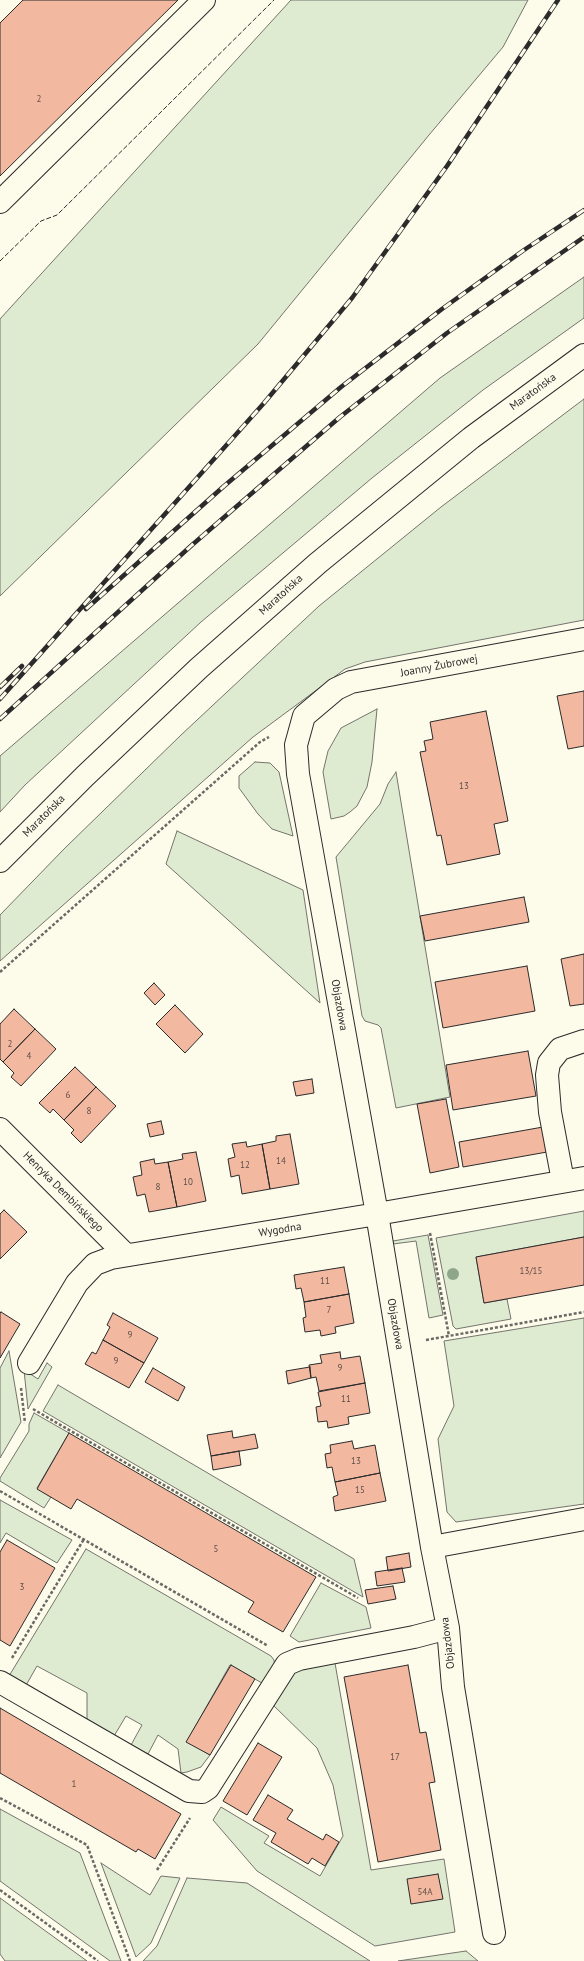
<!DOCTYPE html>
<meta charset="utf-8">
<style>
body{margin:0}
canvas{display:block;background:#fdfbea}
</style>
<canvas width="584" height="1961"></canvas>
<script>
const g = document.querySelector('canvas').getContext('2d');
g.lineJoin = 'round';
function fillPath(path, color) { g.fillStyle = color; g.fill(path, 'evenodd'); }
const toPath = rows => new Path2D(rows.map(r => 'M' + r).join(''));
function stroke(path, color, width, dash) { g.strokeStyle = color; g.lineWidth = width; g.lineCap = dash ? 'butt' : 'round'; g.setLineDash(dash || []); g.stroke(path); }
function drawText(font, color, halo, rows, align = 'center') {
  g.font = font + ' "PT Sans",sans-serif'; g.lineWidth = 3; g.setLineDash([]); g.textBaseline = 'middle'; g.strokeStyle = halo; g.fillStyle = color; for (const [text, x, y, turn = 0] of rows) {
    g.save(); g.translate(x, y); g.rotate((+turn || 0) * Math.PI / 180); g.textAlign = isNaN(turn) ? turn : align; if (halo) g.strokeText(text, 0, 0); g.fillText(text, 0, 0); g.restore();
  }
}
const green = toPath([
 [291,0,528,0,503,47,429,135,258,344,0,596,0,319,291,0],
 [584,277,584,318,483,390,372,478,201,622,25,785,0,812,0,756,440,378,584,277],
 [584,399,584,620,365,662,345,669,253,737,0,961,0,915,65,848,181,735,319,606,441,507,584,399],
 [377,709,372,762,367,787,357,806,350,812,344,816,331,819,323,772,328,751,341,728,377,709],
 [255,762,270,763,279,772,293,836,272,829,258,814,239,788,239,776,255,762],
 [396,772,450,1097,396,1108,381,1028,378,1025,365,1021,362,1016,336,857,380,804,388,784,396,772],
 [177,831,303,890,320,1003,166,864,177,831],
 [584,1211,584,1237,476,1257,484,1303,507,1299,511,1319,456,1329,453,1326,436,1238,584,1211],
 [428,1235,443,1315,429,1318,416,1241,393,1244,393,1241,428,1235],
 [584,1318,584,1504,456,1522,447,1512,438,1439,454,1406,444,1341,584,1318],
 [9,1351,21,1422,0,1458,0,1368,9,1351],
 [47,1363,52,1367,28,1409,24,1370,38,1379,47,1363],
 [58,1385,354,1559,363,1597,43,1411,58,1385],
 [34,1413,69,1433,37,1488,51,1497,44,1508,0,1481,0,1478,29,1431,29,1424,34,1413],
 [0,1500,72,1540,57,1563,6,1533,0,1543,0,1500],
 [86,1549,271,1656,274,1660,275,1667,265,1682,262,1683,230,1665,187,1741,210,1755,201,1767,187,1772,181,1773,178,1749,158,1735,148,1754,131,1745,142,1725,126,1716,114,1736,87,1720,87,1693,37,1666,25,1687,9,1676,86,1549],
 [321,1583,366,1607,371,1628,299,1642,290,1636,321,1583],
 [335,1663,371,1870,444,1859,455,1932,375,1946,257,1871,213,1820,221,1807,269,1836,264,1843,320,1876,343,1836,333,1785,317,1748,272,1704,295,1671,335,1663],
 [0,1809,80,1853,121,1961,110,1961,0,1881,0,1809],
 [101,1863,150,1895,161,1876,180,1878,151,1943,136,1957,101,1863],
 [187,1878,247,1883,370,1961,143,1961,157,1946,187,1878],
 [0,1898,87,1961,5,1961,0,1954,0,1898],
 [466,1951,478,1961,398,1961,466,1951]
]);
fillPath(green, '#deebd1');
stroke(green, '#74746e', 1);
const building = toPath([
 [23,0,178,0,0,176,0,23,23,0],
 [584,691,584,746,568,749,557,696,584,691],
 [486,711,508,821,494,824,500,854,447,865,441,835,437,836,420,752,426,751,424,741,433,739,430,722,486,711],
 [524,897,529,922,425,941,420,916,524,897],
 [584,954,584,1004,570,1006,561,959,584,954],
 [527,966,535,1011,443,1028,435,982,527,966],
 [154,983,165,995,155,1005,144,993,154,983],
 [175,1005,203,1034,185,1053,156,1024,175,1005],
 [14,1009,35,1029,3,1062,0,1059,0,1024,14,1009],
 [35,1029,56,1049,21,1086,11,1077,14,1073,3,1062,35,1029],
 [528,1051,536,1096,453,1110,446,1065,528,1051],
 [75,1067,96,1087,64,1120,53,1109,50,1113,39,1103,75,1067],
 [312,1079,314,1093,296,1096,293,1082,312,1079],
 [96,1087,116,1106,81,1143,71,1133,74,1130,64,1120,96,1087],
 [446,1099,459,1167,430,1173,417,1104,446,1099],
 [161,1121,164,1134,150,1137,147,1124,161,1121],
 [543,1127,547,1152,463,1167,459,1142,543,1127],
 [290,1134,299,1184,270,1189,262,1144,276,1141,276,1136,290,1134],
 [246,1142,247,1147,262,1144,270,1189,242,1194,239,1175,231,1177,228,1159,235,1157,232,1144,246,1142],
 [196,1152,206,1201,177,1207,168,1162,183,1159,182,1154,196,1152],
 [154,1159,155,1164,168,1162,177,1207,149,1212,145,1194,137,1196,133,1177,142,1175,140,1162,154,1159],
 [4,1210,27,1232,0,1259,0,1214,4,1210],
 [584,1237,584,1285,484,1303,476,1257,584,1237],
 [344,1267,349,1294,304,1302,301,1288,296,1289,294,1275,344,1267],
 [349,1294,354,1323,335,1327,336,1333,321,1336,320,1330,305,1332,303,1318,306,1317,304,1302,349,1294],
 [1,1312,20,1324,0,1358,0,1313,1,1312],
 [113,1313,158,1338,144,1363,103,1340,110,1327,107,1325,113,1313],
 [103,1340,144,1363,129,1388,85,1364,92,1352,96,1354,103,1340],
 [340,1352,341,1359,360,1356,365,1383,319,1391,316,1377,311,1378,309,1365,322,1363,320,1355,340,1352],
 [310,1367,311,1378,288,1384,286,1371,310,1367],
 [153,1368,185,1387,178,1401,145,1382,153,1368],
 [365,1383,370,1413,348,1417,349,1424,328,1428,327,1421,318,1422,316,1407,321,1406,318,1392,365,1383],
 [232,1431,233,1438,255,1434,258,1448,211,1456,207,1435,232,1431],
 [69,1433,316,1577,283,1632,248,1612,254,1602,77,1499,71,1509,37,1489,69,1433],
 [352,1441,354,1449,375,1445,380,1473,335,1482,332,1467,327,1468,325,1454,331,1453,330,1445,352,1441],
 [239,1451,241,1465,213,1470,211,1456,239,1451],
 [380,1473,386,1501,335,1511,333,1497,338,1495,335,1482,380,1473],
 [7,1540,55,1568,10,1646,0,1640,0,1552,7,1540],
 [409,1553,411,1567,388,1571,386,1557,409,1553],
 [402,1568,405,1582,377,1586,375,1572,402,1568],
 [393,1586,396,1599,368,1604,365,1590,393,1586],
 [231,1665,255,1679,210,1755,186,1742,231,1665],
 [408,1665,420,1733,426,1732,435,1782,429,1783,441,1850,378,1862,344,1677,408,1665],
 [0,1708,181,1814,155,1859,138,1849,136,1852,0,1773,0,1708],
 [258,1743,282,1757,247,1815,223,1801,258,1743],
 [268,1795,293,1810,287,1819,323,1840,326,1834,339,1842,325,1866,312,1858,308,1864,271,1842,276,1833,253,1820,268,1795],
 [438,1874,443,1899,411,1904,407,1879,438,1874]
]);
fillPath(building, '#f2b8a0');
stroke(building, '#2b2b2b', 1);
const minor = toPath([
 [0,202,204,0],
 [0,861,85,776,199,668,318,563,471,438,584,355],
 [0,1129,126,1255],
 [563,1181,550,1112,547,1075,549,1063,560,1049,584,1041],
 [29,1363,77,1283,95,1264,111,1258,377,1214,584,1178],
 [432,1547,584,1519],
 [0,1682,189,1791,202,1792,208,1788,287,1664,299,1659,414,1637,448,1628],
 [494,1933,453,1687,448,1628,432,1547,377,1214,298,774,296,745,304,716,336,689,351,682,584,639]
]);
stroke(minor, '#2b2b2b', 24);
stroke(toPath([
 [0,972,260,742,269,737],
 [430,1233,449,1336],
 [426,1340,584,1312],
 [21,1388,25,1423],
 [33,1409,358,1598],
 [0,1491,268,1646],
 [12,1658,84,1539],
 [0,1798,87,1845,130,1961],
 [157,1870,190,1818],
 [0,1890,98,1961]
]), '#6a6964', 2.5, [3, 2]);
stroke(minor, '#fdfbea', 22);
const rail = toPath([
 [86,609,223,487,341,387,442,309,524,250,584,210],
 [0,687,22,666],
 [0,699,264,403,352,298,447,166,558,0],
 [0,719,192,545,340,417,447,333,584,237]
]);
stroke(rail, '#2b2b2b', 4.5);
stroke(rail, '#fdfbea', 3, [9]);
stroke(toPath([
 [0,261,41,221,57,215,274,0]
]), '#2b2b2b', 1, [5, 2]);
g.fillStyle = '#8ea78a';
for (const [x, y] of [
 [453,1274]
]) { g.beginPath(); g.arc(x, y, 6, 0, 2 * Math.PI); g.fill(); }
drawText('9px', '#5d4e48', null, [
 ["2",39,99],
 ["13",464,786],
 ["2",10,1044],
 ["4",29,1056],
 ["6",68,1095],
 ["8",89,1111],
 ["14",281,1161],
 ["12",245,1165],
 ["10",188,1182],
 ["8",158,1187],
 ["13/15",531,1271],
 ["11",325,1281],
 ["7",329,1310],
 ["9",130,1335],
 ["9",116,1361],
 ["9",340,1368],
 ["11",346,1399],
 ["13",356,1461],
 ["15",360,1490],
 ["5",216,1549],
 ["3",22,1587],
 ["17",395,1757],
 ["1",74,1784],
 ["54A",425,1892]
]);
drawText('11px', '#2b2b2b', '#fdfbea', [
 ["Maratońska",533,392,-36],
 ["Maratońska",281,595,-42],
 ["Joanny Żubrowej",439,666,-11],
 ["Maratońska",44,816,-45],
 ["Objazdowa",339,1005,80],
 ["Henryka Dembińskiego",63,1192,45],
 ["Wygodna",280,1230,-9],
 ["Objazdowa",395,1324,80],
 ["Objazdowa",448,1643,-97]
]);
</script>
